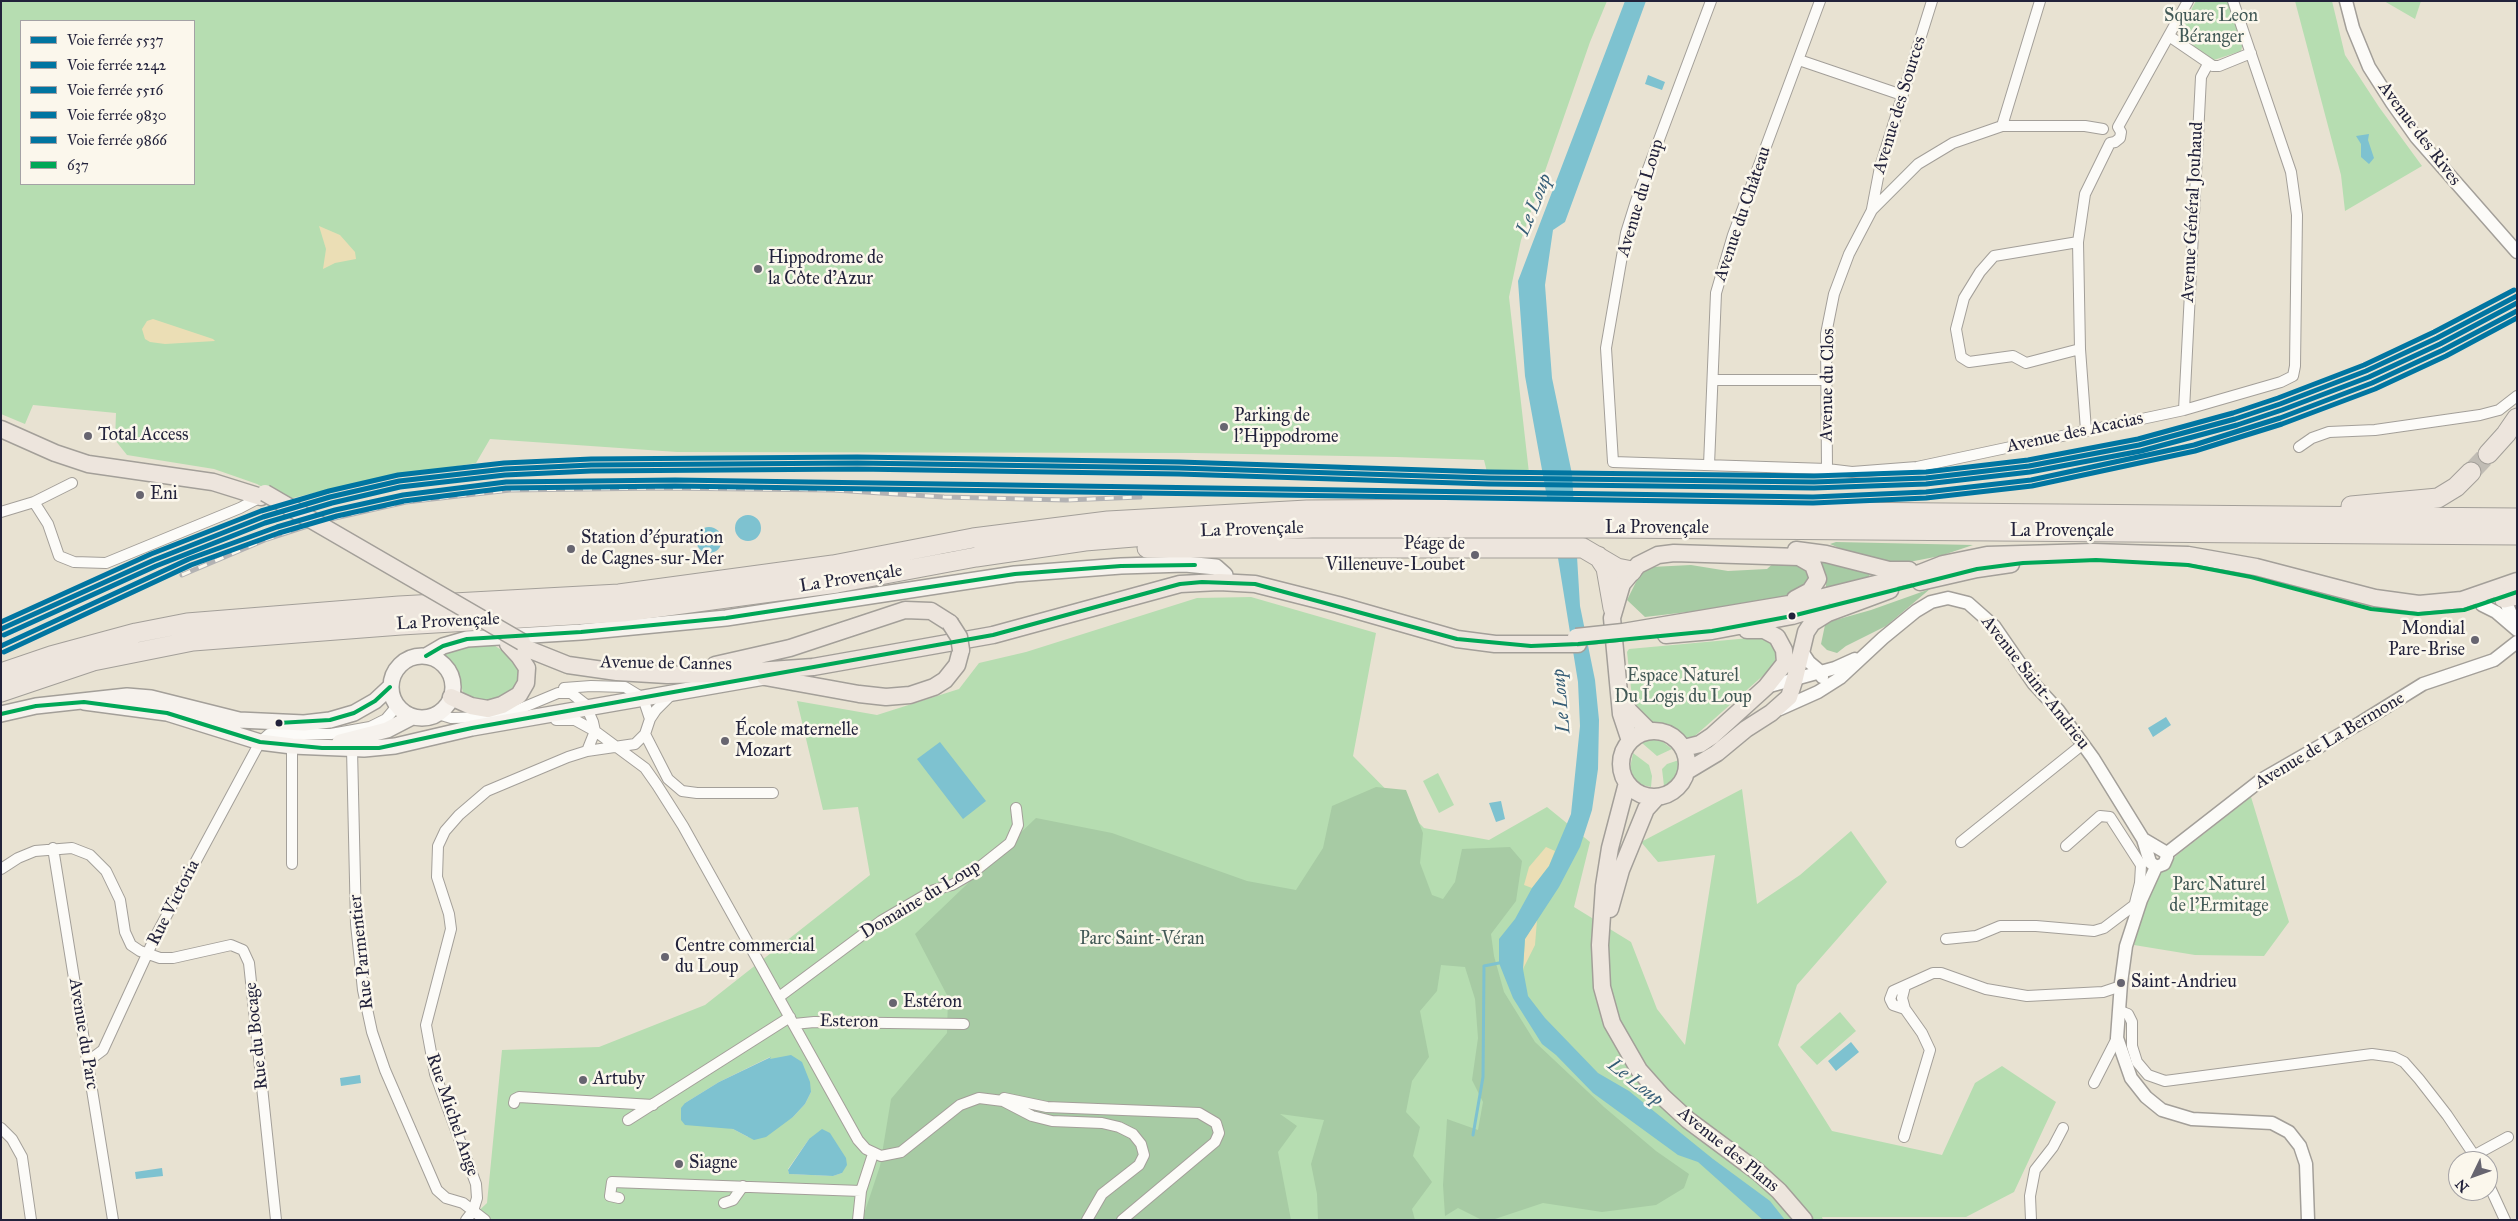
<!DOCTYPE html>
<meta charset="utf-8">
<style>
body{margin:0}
#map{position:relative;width:2518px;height:1221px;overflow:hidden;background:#e8e2d2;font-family:"IM FELL Great Primer",serif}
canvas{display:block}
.frame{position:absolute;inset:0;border:2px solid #22223b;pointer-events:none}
.legend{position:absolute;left:20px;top:20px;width:175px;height:165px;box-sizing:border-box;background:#fbf7ec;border:1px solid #a4a2a5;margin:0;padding:6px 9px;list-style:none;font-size:15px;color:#22223b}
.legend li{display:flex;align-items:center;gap:10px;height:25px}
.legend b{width:25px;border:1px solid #a4a2a5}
.north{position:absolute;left:2448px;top:1151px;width:50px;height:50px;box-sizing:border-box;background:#fbf7ec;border:1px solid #a4a2a5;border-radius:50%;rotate:228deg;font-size:14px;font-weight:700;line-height:20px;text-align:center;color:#22223b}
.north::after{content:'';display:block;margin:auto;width:18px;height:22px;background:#676570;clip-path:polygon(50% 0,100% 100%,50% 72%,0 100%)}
</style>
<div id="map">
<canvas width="2518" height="1221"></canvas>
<div class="frame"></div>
<ul class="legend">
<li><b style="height:6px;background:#0075a1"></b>Voie ferrée 5537</li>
<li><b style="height:6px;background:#0075a1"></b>Voie ferrée 2242</li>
<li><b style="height:6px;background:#0075a1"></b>Voie ferrée 5516</li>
<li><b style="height:6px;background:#0075a1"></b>Voie ferrée 9830</li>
<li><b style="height:6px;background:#0075a1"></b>Voie ferrée 9866</li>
<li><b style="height:6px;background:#00a757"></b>637</li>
</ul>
<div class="north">N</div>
</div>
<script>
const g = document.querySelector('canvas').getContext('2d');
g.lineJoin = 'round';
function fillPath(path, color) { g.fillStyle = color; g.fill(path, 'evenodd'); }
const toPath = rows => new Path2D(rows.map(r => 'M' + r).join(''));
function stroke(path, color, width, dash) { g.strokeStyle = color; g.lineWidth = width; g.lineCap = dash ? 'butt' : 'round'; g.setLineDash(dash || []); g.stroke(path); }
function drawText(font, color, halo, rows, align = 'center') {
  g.font = font + ' "IM FELL Great Primer",serif'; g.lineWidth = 5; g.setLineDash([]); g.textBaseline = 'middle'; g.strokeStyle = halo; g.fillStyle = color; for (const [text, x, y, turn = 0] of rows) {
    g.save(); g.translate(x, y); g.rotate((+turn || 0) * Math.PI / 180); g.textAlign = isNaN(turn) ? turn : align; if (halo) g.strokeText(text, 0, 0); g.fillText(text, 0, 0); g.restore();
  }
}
fillPath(toPath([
 [1,1,1607,1,1590,42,1521,240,1509,297,1529,473,1487,472,1484,460,1396,457,1194,453,677,452,490,439,476,463,355,483,285,500,257,484,214,469,127,455,115,440,116,413,33,405,25,424,1,414],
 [21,21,194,21,194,184,21,184],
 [2196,1,2229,1,2243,43,2241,51,2214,60,2185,40,2181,36,2181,28],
 [2295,1,2332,1,2345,55,2379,107,2422,166,2345,211,2341,175],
 [2384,1,2421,1,2415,19],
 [1251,597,1376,633,1353,756,1424,828,1489,840,1547,807,1590,842,1574,907,1631,942,1657,1009,1685,1045,1715,855,1658,862,1641,842,1742,789,1757,904,1800,875,1851,831,1887,882,1797,985,1778,1045,1832,1131,1942,1155,1975,1083,2002,1066,2056,1102,2014,1192,1966,1217,1822,1217,1823,1220,469,1220,487,1203,502,1050,599,1047,705,1005,870,875,858,807,823,810,797,701,877,715,959,689,979,663,1026,652,1197,598],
 [770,1057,770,1060,811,1092,805,1104,793,1117,748,1137,733,1129,725,1127,685,1103,719,1082],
 [809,1139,842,1173,833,1176,789,1174,788,1169],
 [1761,637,1770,642,1777,652,1775,661,1766,673,1688,742,1681,735,1665,728,1646,725,1632,697,1627,652,1629,649],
 [486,640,509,655,521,675,519,685,494,702,470,698,463,692,455,667,442,655,449,649],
 [1651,739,1663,742,1672,749,1657,756,1642,743],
 [1633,753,1649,765,1652,776,1651,787,1642,785,1634,778,1630,768],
 [1679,760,1678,774,1669,784,1664,786,1662,769,1667,764],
 [1438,773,1454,805,1439,813,1423,781],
 [2251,797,2289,922,2264,956,2195,955,2134,945,2143,909,2159,873,2177,855],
 [1840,1012,1856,1031,1817,1065,1800,1047]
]), '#b6ddb1');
fillPath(toPath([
 [1836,542,1973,545,1940,556,1909,562,1884,562,1853,554,1830,544],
 [1815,558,1870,573,1869,577,1826,590,1826,578,1822,566],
 [1777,560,1799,562,1808,572,1808,584,1802,593,1713,609,1645,617,1627,600,1642,570,1651,567,1691,565,1728,571,1767,569],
 [1930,589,1886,626,1846,646,1837,653,1827,650,1821,644,1825,625,1832,621,1871,610],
 [1376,787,1406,790,1423,833,1420,863,1432,895,1443,899,1455,882,1462,849,1510,847,1522,861,1516,901,1491,934,1494,956,1504,992,1535,1042,1604,1107,1656,1151,1689,1174,1684,1188,1656,1205,1602,1212,1543,1203,1492,1220,1482,1220,1458,1208,1445,1216,1443,1185,1447,1119,1478,1130,1483,1102,1472,1080,1478,1038,1475,999,1465,967,1441,965,1437,991,1420,1011,1429,1057,1412,1081,1406,1112,1420,1127,1413,1156,1432,1182,1412,1209,1415,1220,1318,1220,1317,1194,1311,1164,1324,1120,1280,1114,1297,1126,1278,1152,1291,1220,862,1220,880,1166,891,1099,947,1033,948,997,915,934,1036,818,1112,833,1247,881,1296,890,1323,848,1332,806]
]), '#a7cba4');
fillPath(toPath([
 [319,226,340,235,355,252,356,259,335,263,323,269,326,249],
 [153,319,213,339,215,341,165,344,150,342,145,339,142,329,147,321],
 [1546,847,1555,851,1549,866,1532,888,1524,885,1529,867],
 [1537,920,1535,945,1523,969,1525,939]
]), '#ebdeb5');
fillPath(toPath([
 [1625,1,1646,1,1565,222,1553,230,1545,285,1552,378,1572,474,1580,606,1595,680,1599,720,1598,769,1592,810,1580,847,1559,887,1525,939,1523,969,1528,996,1545,1018,1598,1073,1629,1091,1713,1159,1770,1201,1785,1220,1763,1220,1698,1162,1678,1155,1593,1093,1556,1055,1542,1044,1513,998,1499,963,1499,939,1515,919,1532,888,1549,866,1571,814,1580,726,1578,682,1558,558,1525,376,1518,281],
 [1648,75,1665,82,1662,90,1645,84],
 [2369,134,2368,140,2374,158,2369,164,2361,157,2361,144,2356,136],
 '735 528a13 13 0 1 1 26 0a13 13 0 1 1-26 0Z',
 '696 540a13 13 0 1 1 26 0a13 13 0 1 1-26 0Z',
 [2166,717,2171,725,2153,737,2148,728],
 [940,742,986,801,963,819,917,759],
 [1501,801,1505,819,1496,822,1489,803],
 [1851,1042,1859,1052,1836,1071,1828,1061],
 [791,1055,802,1062,810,1082,811,1092,805,1104,793,1117,766,1137,754,1140,733,1129,685,1125,681,1120,681,1108,685,1103,719,1082,771,1057,770,1059],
 [360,1075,361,1083,341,1086,340,1078],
 [822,1129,830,1133,846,1158,847,1165,842,1173,833,1176,789,1174,788,1170,809,1139],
 [162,1168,163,1176,136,1179,135,1172]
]), '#7ec2d0');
stroke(toPath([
 [1473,1135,1483,1077,1484,966,1499,963]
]), '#7ec2d0', 3);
stroke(toPath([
 [2471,472,2488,454]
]), '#c0bcb4', 19, [19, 9]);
const minor = toPath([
 [1711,1,1636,201,1626,233,1606,348,1613,462,1827,469,1852,472,1917,467,2184,410,2281,382,2293,376,2295,366,2297,215,2291,172,2233,1],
 [2169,36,2213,66,2219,66,2251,53],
 [1799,60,1902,95],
 [2002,126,2040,1],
 [2118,127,2188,1],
 [2110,143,2115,142,2120,138,2121,132,2118,127],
 [1872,209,1880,167,1932,1],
 [2078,242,1994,256,1980,272,1964,298,1956,329,1961,357,1969,362,2013,356,2026,363,2080,349],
 [1713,380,1825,380],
 [2184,410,2201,77,2208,64],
 [2086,430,2080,349,2078,242,2085,194,2110,143],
 [2299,447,2312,438,2329,432,2375,430,2480,415,2499,410,2517,396],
 [1709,465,1716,293,1733,235,1820,1],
 [1827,469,1826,334,1834,294,1849,254,1872,210,1918,164,1953,143,2002,126,2085,126,2103,129],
 [34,502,72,483],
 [1,512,34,502,48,524,59,556,74,562,106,563,240,508,261,497],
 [564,688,591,686,625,687,643,698,650,719],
 [438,714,451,718,493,717,510,713,558,693,571,693,585,704,593,722,595,731,587,751],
 [556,720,575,720,595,731,645,768,657,785,683,826,858,1140,866,1149,881,1156,901,1152,960,1105,979,1098,1003,1101,1032,1116,1052,1121,1102,1123,1119,1127,1133,1134,1141,1144,1144,1155,1139,1165,1102,1194,1087,1220],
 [645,734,668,779,682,791,697,793,773,793],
 [292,746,292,864],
 [352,749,356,924,363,990,372,1032,385,1070,437,1190,446,1198,463,1203,485,1220],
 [1961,842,2083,744],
 [2066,846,2100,816,2110,817,2141,865,2140,883,2135,903],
 [53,848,113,1220],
 [1,869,18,858,35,851,72,848,90,855,106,871,120,900,125,932,131,945,140,951,160,958,173,958,231,945,243,950,249,963,276,1220],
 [1946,939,1976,936,2000,926,2036,926,2094,931,2104,928,2141,900],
 [779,997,881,921,934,890,952,885,971,874,1010,843,1018,825,1016,808],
 [1905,1009,1893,1005,1890,999,1893,991,1933,973,1941,973,1986,989,2027,996,2103,992,2121,986],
 [2120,1011,2128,1014,2132,1022,2132,1046,2137,1062,2148,1075,2165,1081,2372,1054,2394,1057,2404,1062,2419,1079,2447,1115,2478,1161],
 [794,1024,814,1022,964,1024],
 [87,1062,103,1050,155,937,260,742,269,734,331,734,370,727,386,719,397,706],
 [2094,1083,2117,1038],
 [1004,1098,1047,1107,1199,1113,1216,1123,1219,1133,1215,1142,1122,1220],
 [514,1103,515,1099,519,1097,653,1105],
 [628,1120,790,1017],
 [1,1128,12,1139,22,1157,31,1220],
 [1904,1137,1930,1050,1922,1033,1905,1009,1902,998,1905,986],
 [2475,1155,2508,1137],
 [2488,1183,2505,1220],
 [619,1198,610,1196,612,1182,861,1191],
 [724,1203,733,1200,743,1186],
 [466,1220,473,1211,477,1198,476,1184,435,1074,426,1025,451,929,449,914,437,877,438,846,445,831,459,815,487,791,568,757,587,751,635,744,645,734,650,719,656,710,673,693],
 [858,1220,861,1191,873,1154],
 [2031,1220,2030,1196,2035,1170,2053,1147,2063,1128]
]);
const tertiary = toPath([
 [2346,1,2353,28,2369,67,2392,103,2416,137,2517,252],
 [2504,598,2511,614,2517,618],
 [2482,605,2496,612,2517,630],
 [1801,650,1809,662,1821,672,1822,677],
 [1766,687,1835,668,1855,659],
 [1780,709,1818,692,1840,678,1883,638,1916,611,1931,602,1948,598,1968,603,1994,626,2034,684,2058,710,2093,758,2143,839,2150,862,2156,867,2164,864,2167,857,2165,852,2143,839],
 [2166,854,2261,780,2360,723,2423,684,2494,660,2517,642],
 [2156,867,2141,900,2126,946,2121,983,2117,1038,2131,1078,2146,1097,2162,1110,2192,1119,2272,1123,2289,1132,2300,1146,2306,1164,2308,1220]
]);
const secondary = toPath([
 '391 687a31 31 0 1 1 62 0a31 31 0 1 1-62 0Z',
 [426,656,443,646,467,639,581,632,726,618,1015,574,1121,566,1185,564,1216,567,1225,575],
 [84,702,167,713,260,742,292,746,364,749,395,746,472,728,770,676],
 [1,714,36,706,127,696,151,698,239,720,304,723,330,720,354,713,375,701,390,687],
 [340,742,387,730,412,717]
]);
const primary = toPath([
 [1,429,55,453,88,464,213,482,261,497],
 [1796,550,1826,554,1889,570,1909,570],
 [1920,582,1977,569,2011,564],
 [1623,632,1807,601,1920,573,1943,564,1987,555,2093,552,2188,555,2256,567,2375,598,2419,604,2462,600,2517,581],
 [1666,635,1712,631,1792,616,1821,607],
 [513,643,568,665,617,672,667,675,714,674,813,667,993,635,1180,584,1219,582,1255,584,1338,605,1457,639,1495,644,1578,644],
 [715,665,790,648,905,610,931,611,950,623],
 [765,677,859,694,886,697,910,695,934,687,945,680,957,665,961,650],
 [451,697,471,706,488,709,502,705,519,695,526,683,527,668,519,656,508,644],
 [1622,698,1629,711,1649,731],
 '1621 764a33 33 0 1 1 66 0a33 33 0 1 1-66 0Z',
 [1630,741,1621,714,1612,618,1622,584,1638,565,1658,555,1674,553,1799,557,1813,565,1818,579,1810,591,1795,599],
 [1684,748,1700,744,1712,736,1766,687,1785,663,1784,650,1777,637,1764,630,1747,630],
 [1687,771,1717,753,1746,729,1771,713,1789,697,1795,678,1806,632,1812,623,1828,613,1890,590],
 [1627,783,1610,848,1604,886,1600,945,1602,987,1612,1023,1639,1070,1663,1097,1688,1120,1758,1172,1779,1191,1804,1220],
 [1610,909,1621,870,1646,809,1657,797]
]);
const motorway = toPath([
 [2488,454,2506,434,2517,418],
 [2351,506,2438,498,2456,487,2471,472],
 [1147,548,1583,548,1617,568,1632,571],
 [1598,556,1606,568,1613,608],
 [2504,598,2517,595],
 [1,673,51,656,136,633,187,623,399,606,619,594,833,565,973,538,1108,521,1307,510,1490,509,2517,518],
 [1,692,93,661,193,641,401,625,623,612,837,583,976,557,1085,541,1195,532,1312,528,1605,528,2517,535]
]);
stroke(minor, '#a39f99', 12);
stroke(tertiary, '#a39f99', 15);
stroke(secondary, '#a39f99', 18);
stroke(primary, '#a39f99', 19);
stroke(motorway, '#a39f99', 21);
stroke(minor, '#fcfbf8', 10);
stroke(tertiary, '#fcfbf8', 12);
stroke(secondary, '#f6f2ed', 15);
stroke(primary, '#ede5dd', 16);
stroke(motorway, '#ede5dd', 19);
const rail = toPath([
 [182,575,267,539,326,520,406,502,510,490,661,488,834,490,944,497,1066,500,1140,497]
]);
stroke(rail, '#b3b2b3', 5);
stroke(rail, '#fbf7ec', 3, [9]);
const primaryBridge = toPath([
 [265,493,522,642],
 [950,623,959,637,961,650],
 [1576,637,1623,632]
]);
stroke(primaryBridge, '#a39f99', 19, []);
stroke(primaryBridge, '#ede5dd', 16);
stroke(toPath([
 [426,656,443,646,467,639,581,632,726,618,1015,574,1121,566,1195,565],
 [1,714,36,706,84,702,167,713,260,742,322,748,379,748,472,728,993,635,1180,584,1202,582,1255,584,1457,639,1531,646,1578,644,1712,631,1792,616,1977,569,2023,563,2096,560,2188,565,2251,577,2371,609,2418,614,2464,610,2517,592],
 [278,723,330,720,354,713,375,701,390,687]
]), '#00a757', 4);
stroke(toPath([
 [1,646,189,559,277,527,335,510,403,495,506,482,675,480,1813,497,1926,492,2031,480,2194,445,2280,418,2372,383,2443,350,2517,311]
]), '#0075a1', 5);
stroke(toPath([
 [1,629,154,560,263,517,330,497,399,481,505,469,591,465,857,463,1179,468,1489,478,1814,482,1926,478,2029,466,2139,445,2235,419,2280,404,2366,371,2437,338,2517,296]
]), '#0075a1', 5);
stroke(toPath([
 [4,635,156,566,265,523,332,503,400,487,505,475,591,471,857,469,1179,474,1489,484,1814,488,1926,484,2030,472,2141,451,2237,425,2282,410,2369,377,2440,344,2517,303]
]), '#0075a1', 5);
stroke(toPath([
 [4,652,191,565,279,533,337,516,404,501,506,488,675,486,1813,503,1926,498,2032,486,2195,451,2282,424,2375,389,2446,356,2517,318]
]), '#0075a1', 5);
stroke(toPath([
 [1,622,151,554,261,511,329,491,398,475,504,463,591,459,857,457,1179,462,1489,472,1814,476,1926,472,2028,460,2138,439,2233,413,2278,398,2364,365,2434,332,2514,290]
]), '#0075a1', 5);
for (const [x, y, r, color] of [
 [758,269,5,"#676570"],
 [1224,427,5,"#676570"],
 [88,436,5,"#676570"],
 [140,495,5,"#676570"],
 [571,549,5,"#676570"],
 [1475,555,5,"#676570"],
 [1792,616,4.5,"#22223b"],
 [2475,640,5,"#676570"],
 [279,723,4.5,"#22223b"],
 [725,741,5,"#676570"],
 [665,957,5,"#676570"],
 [2121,983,5,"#676570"],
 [893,1003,5,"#676570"],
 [583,1080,5,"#676570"],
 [679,1164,5,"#676570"]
]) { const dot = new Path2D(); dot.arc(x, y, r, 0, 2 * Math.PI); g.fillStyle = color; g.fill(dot); stroke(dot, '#fbf7ec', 2); }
drawText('18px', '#425956', '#fbf7ec', [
 ["Square Leon",2211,17],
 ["Béranger",2211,38],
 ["Espace Naturel",1683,677],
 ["Du Logis du Loup",1683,698],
 ["Parc Naturel",2219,886],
 ["de l'Ermitage",2219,907],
 ["Parc Saint-Véran",1142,940]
]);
drawText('18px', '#22223b', '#fbf7ec', [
 ["Avenue des Sources",1900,105,-73],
 ["Avenue des Rives",2419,134,53],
 ["Avenue du Loup",1641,198,-73],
 ["Avenue Général Jouhaud",2193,212,-87],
 ["Avenue du Château",1743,214,-71],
 ["Avenue du Clos",1828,385,-89],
 ["Avenue des Acacias",2075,433,-12],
 ["La Provençale",1657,529],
 ["La Provençale",1252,530,-2],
 ["La Provençale",2062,532],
 ["La Provençale",851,579,-9],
 ["La Provençale",448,622,-3],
 ["Avenue de Cannes",666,664,1],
 ["Avenue Saint-Andrieu",2035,683,52],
 ["Avenue de La Bermone",2330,741,-31],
 ["Domaine du Loup",921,900,-31],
 ["Rue Victoria",174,903,-63],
 ["Rue Parmentier",362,952,-96],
 ["Esteron",849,1022,1],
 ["Avenue du Parc",83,1034,81],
 ["Rue du Bocage",257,1036,-96],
 ["Rue Michel Ange",452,1115,71],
 ["Avenue des Plans",1728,1150,39]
]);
drawText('18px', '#22223b', '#fbf7ec', [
 ["Hippodrome de",768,259],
 ["la Côte d'Azur",768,280],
 ["Parking de",1234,417],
 ["l'Hippodrome",1234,438],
 ["Total Access",98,436],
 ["Eni",150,495],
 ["Station d’épuration",581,539],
 ["de Cagnes-sur-Mer",581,560],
 ["Péage de",1465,545,"right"],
 ["Villeneuve-Loubet",1465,566,"right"],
 ["Mondial",2465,630,"right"],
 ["Pare-Brise",2465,651,"right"],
 ["École maternelle",735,731],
 ["Mozart",735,752],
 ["Centre commercial",675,947],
 ["du Loup",675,968],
 ["Saint-Andrieu",2131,983],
 ["Estéron",903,1003],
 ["Artuby",593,1080],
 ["Siagne",689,1164]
], 'left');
drawText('italic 19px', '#345c76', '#fbf7ec', [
 ["Le Loup",1535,205,-68],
 ["Le Loup",1562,701,-95],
 ["Le Loup",1635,1083,38]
]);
</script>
